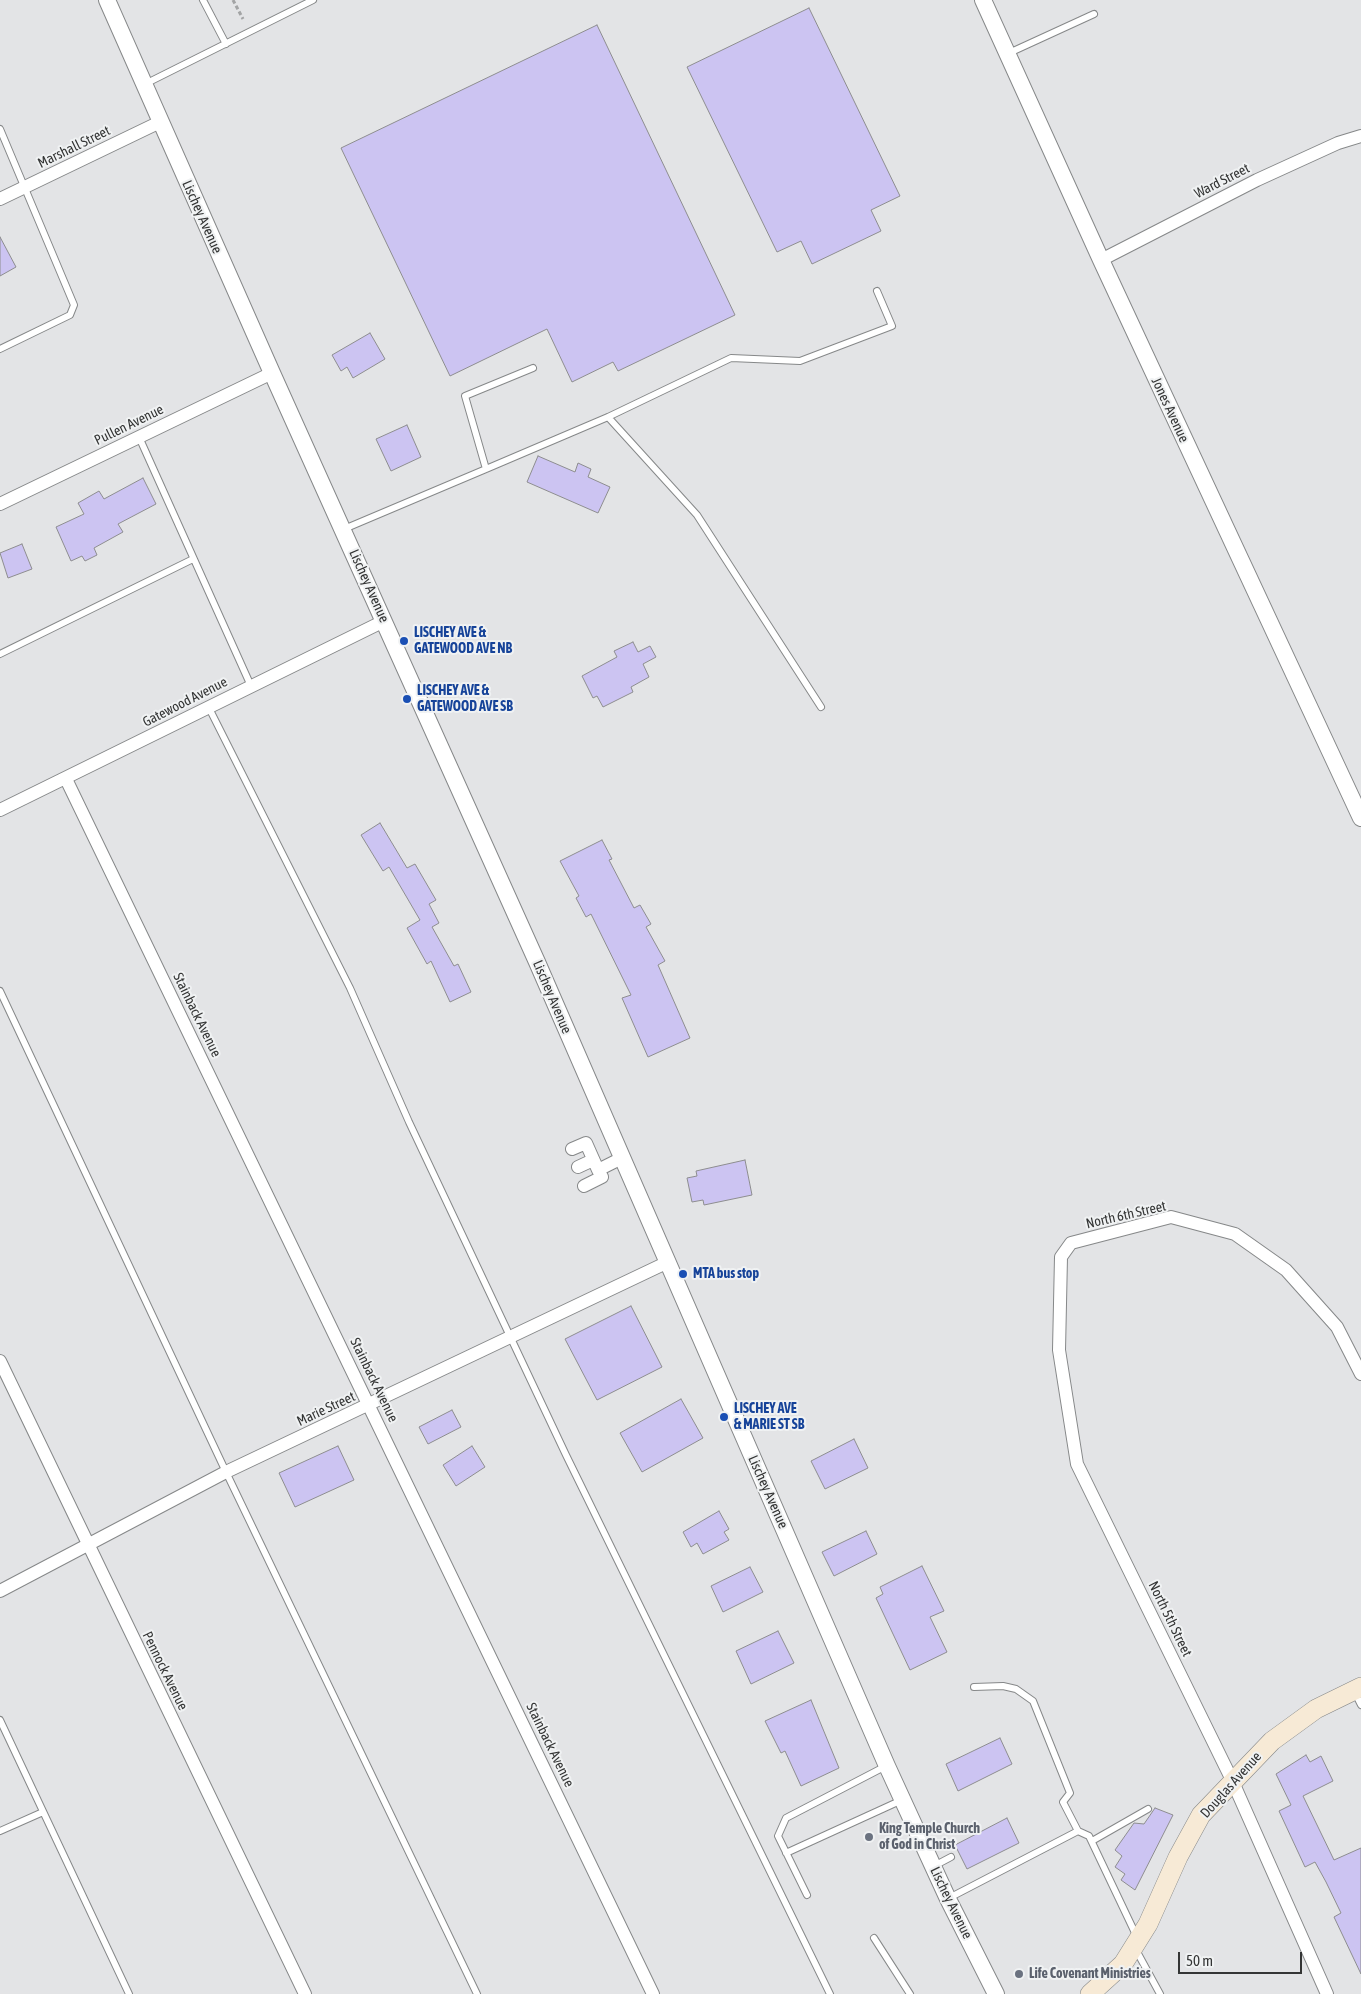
<!DOCTYPE html>
<style>
body{margin:0}
#map{position:relative;width:1361px;height:1994px;overflow:hidden;background:#e3e4e6;font-family:"Asap Condensed",sans-serif}
canvas{display:block}
.scale{position:absolute;left:1178px;top:1952px;width:124px;height:22px;box-sizing:border-box;border:2px solid #343535;border-top:0;padding-left:6px;font-size:15px;line-height:18px;white-space:nowrap;color:#343535;-webkit-text-stroke:4px #f0f2f3;paint-order:stroke}
</style>
<div id="map">
<canvas width="1361" height="1994"></canvas>
<div class="scale">50 m</div>
</div>
<script>
const g = document.querySelector('canvas').getContext('2d');
g.lineJoin = 'round';
function fillPath(path, color) { g.fillStyle = color; g.fill(path, 'evenodd'); }
const toPath = rows => new Path2D(rows.map(r => 'M' + r).join(''));
function stroke(path, color, width, dash) { g.strokeStyle = color; g.lineWidth = width; g.lineCap = dash ? 'butt' : 'round'; g.setLineDash(dash || []); g.stroke(path); }
function drawText(font, color, halo, rows, align = 'center') {
  g.font = font + ' "Asap Condensed",sans-serif'; g.lineWidth = 4; g.setLineDash([]); g.textBaseline = 'middle'; g.strokeStyle = halo; g.fillStyle = color; for (const [text, x, y, turn = 0] of rows) {
    g.save(); g.translate(x, y); g.rotate((+turn || 0) * Math.PI / 180); g.textAlign = isNaN(turn) ? turn : align; if (halo) g.strokeText(text, 0, 0); g.fillText(text, 0, 0); g.restore();
  }
}
const building = toPath([
 [809,8,900,196,871,210,881,231,812,264,801,241,777,252,687,67,809,8],
 [597,25,735,315,618,371,613,362,572,382,547,329,450,376,341,148,597,25],
 [0,237,16,267,0,276,0,237],
 [370,333,385,359,353,378,347,367,341,371,332,355,370,333],
 [407,425,421,457,391,471,376,439,407,425],
 [538,456,575,472,578,463,591,469,588,477,610,487,598,513,527,482,538,456],
 [143,478,156,504,118,524,123,532,94,548,97,555,85,561,82,556,71,561,56,527,84,514,78,503,99,491,104,499,143,478],
 [22,544,32,569,8,578,0,553,22,544],
 [633,642,638,652,650,646,656,657,643,664,649,677,631,687,633,692,603,707,597,696,593,698,582,676,617,657,614,651,633,642],
 [380,823,407,868,415,864,436,900,429,904,439,923,432,927,454,966,458,964,471,992,450,1002,431,961,427,964,407,928,420,920,389,867,383,871,361,835,380,823],
 [602,840,612,859,609,860,634,908,640,905,651,924,646,927,665,961,658,965,690,1038,648,1057,622,998,631,995,591,914,586,917,576,898,579,896,560,861,602,840],
 [745,1160,752,1195,704,1205,703,1200,692,1202,687,1178,697,1176,696,1171,745,1160],
 [631,1306,662,1367,597,1400,565,1339,631,1306],
 [681,1399,703,1438,642,1472,620,1433,681,1399],
 [452,1410,461,1427,428,1444,419,1427,452,1410],
 [854,1439,868,1468,825,1489,811,1461,854,1439],
 [338,1446,354,1480,295,1507,279,1473,338,1446],
 [472,1446,485,1467,456,1486,443,1465,472,1446],
 [719,1511,729,1529,724,1532,729,1540,703,1554,697,1543,691,1547,683,1532,719,1511],
 [866,1531,877,1554,834,1576,822,1552,866,1531],
 [922,1566,944,1611,930,1617,947,1652,910,1670,876,1598,883,1594,880,1587,922,1566],
 [750,1567,763,1592,723,1612,711,1586,750,1567],
 [778,1631,794,1663,751,1684,736,1651,778,1631],
 [811,1700,839,1768,801,1786,785,1751,781,1753,765,1721,811,1700],
 [1000,1738,1012,1764,958,1791,946,1764,1000,1738],
 [1306,1755,1310,1762,1321,1756,1333,1781,1303,1796,1334,1860,1361,1848,1361,1974,1334,1917,1341,1913,1326,1882,1315,1862,1305,1867,1279,1811,1291,1805,1276,1774,1306,1755],
 [1155,1808,1173,1815,1135,1890,1121,1880,1125,1874,1115,1867,1122,1856,1115,1850,1134,1823,1144,1824,1155,1808],
 [1007,1818,1019,1843,967,1869,955,1845,1007,1818]
]);
fillPath(building, '#ccc4f2');
stroke(building, '#8d8d8f', 1);
const service = toPath([
 [203,0,226,44],
 [1009,53,1094,14],
 [145,84,313,0],
 [0,129,74,305,70,315,0,349],
 [608,417,697,515,821,707],
 [139,437,251,686],
 [486,469,608,417,731,358,800,361,892,326,877,291],
 [344,529,486,469,465,396,533,368],
 [0,654,193,559],
 [209,708,350,988,409,1122,566,1455,830,1994],
 [0,991,226,1472,477,1994],
 [1355,1693,1361,1705],
 [0,1720,129,1994],
 [0,1831,43,1812],
 [1078,1831,1089,1836,1137,1937],
 [1092,1841,1148,1809],
 [786,1853,902,1800],
 [934,1866,951,1857],
 [807,1895,778,1836,786,1818,886,1766],
 [949,1898,1078,1831,1063,1802,1070,1793,1033,1701,1016,1689,1003,1686,974,1687],
 [874,1938,910,1994],
 [1136,1950,1160,1994]
]);
const minor = toPath([
 [0,199,160,122],
 [1101,260,1257,180,1338,143,1361,136],
 [0,504,272,373],
 [66,779,653,1994],
 [0,810,384,621],
 [572,1149,586,1143,598,1170,622,1158],
 [578,1167,593,1160],
 [584,1186,602,1177,598,1170],
 [0,1361,305,1994],
 [0,1591,226,1472,668,1262],
 [1327,1994,1232,1780,1077,1464,1059,1350,1061,1257,1071,1243,1171,1217,1235,1234,1286,1270,1337,1327,1361,1374]
]);
const tertiary = toPath([
 [107,0,272,373,537,962,887,1766,948,1899,996,1994],
 [983,0,1101,260,1361,818]
]);
const secondary = toPath([
 [1090,1994,1123,1964,1148,1924,1178,1857,1201,1815,1272,1741,1316,1709,1361,1687]
]);
stroke(service, '#868889', 8);
stroke(minor, '#868889', 14);
stroke(tertiary, '#868889', 18);
stroke(secondary, '#868889', 20);
stroke(toPath([
 [233,0,243,19]
]), '#a3a4a5', 3, [4, 2.5]);
stroke(service, '#fff', 6);
stroke(minor, '#fff', 12);
stroke(tertiary, '#fff', 16);
stroke(secondary, '#f7ead6', 19);
for (const [x, y, r, color] of [
 [404,641,5,"#1a4fb4"],
 [407,699,5,"#1a4fb4"],
 [683,1274,5,"#1a4fb4"],
 [724,1417,5,"#1a4fb4"],
 [869,1837,5,"#6b7280"],
 [1019,1974,5,"#6b7280"]
]) { const dot = new Path2D(); dot.arc(x, y, r, 0, 2 * Math.PI); g.fillStyle = color; g.fill(dot); stroke(dot, '#f0f2f3', 2); }
drawText('14px', '#343535', '#f0f2f3', [
 ["Marshall Street",74,147,-26],
 ["Ward Street",1222,181,-27],
 ["Lischey Avenue",202,217,66],
 ["Jones Avenue",1170,410,65],
 ["Pullen Avenue",129,425,-26],
 ["Lischey Avenue",369,586,66],
 ["Gatewood Avenue",185,702,-27],
 ["Lischey Avenue",552,997,67],
 ["Stainback Avenue",197,1015,64],
 ["North 6th Street",1126,1215,-13],
 ["Stainback Avenue",374,1380,64],
 ["Marie Street",326,1409,-25],
 ["Lischey Avenue",768,1492,66],
 ["North 5th Street",1170,1619,64],
 ["Pennock Avenue",165,1671,64],
 ["Stainback Avenue",550,1745,64],
 ["Douglas Avenue",1231,1785,-48],
 ["Lischey Avenue",951,1903,64]
]);
drawText('bold 14px', '#164399', '#f0f2f3', [
 ["LISCHEY AVE &",414,633],
 ["GATEWOOD AVE NB",414,649],
 ["LISCHEY AVE &",417,691],
 ["GATEWOOD AVE SB",417,707],
 ["MTA bus stop",693,1274],
 ["LISCHEY AVE",734,1409],
 ["& MARIE ST SB",734,1425]
], 'left');
drawText('bold 14px', '#5b616d', '#f0f2f3', [
 ["King Temple Church",879,1829],
 ["of God in Christ",879,1845],
 ["Life Covenant Ministries",1029,1974]
], 'left');
</script>
